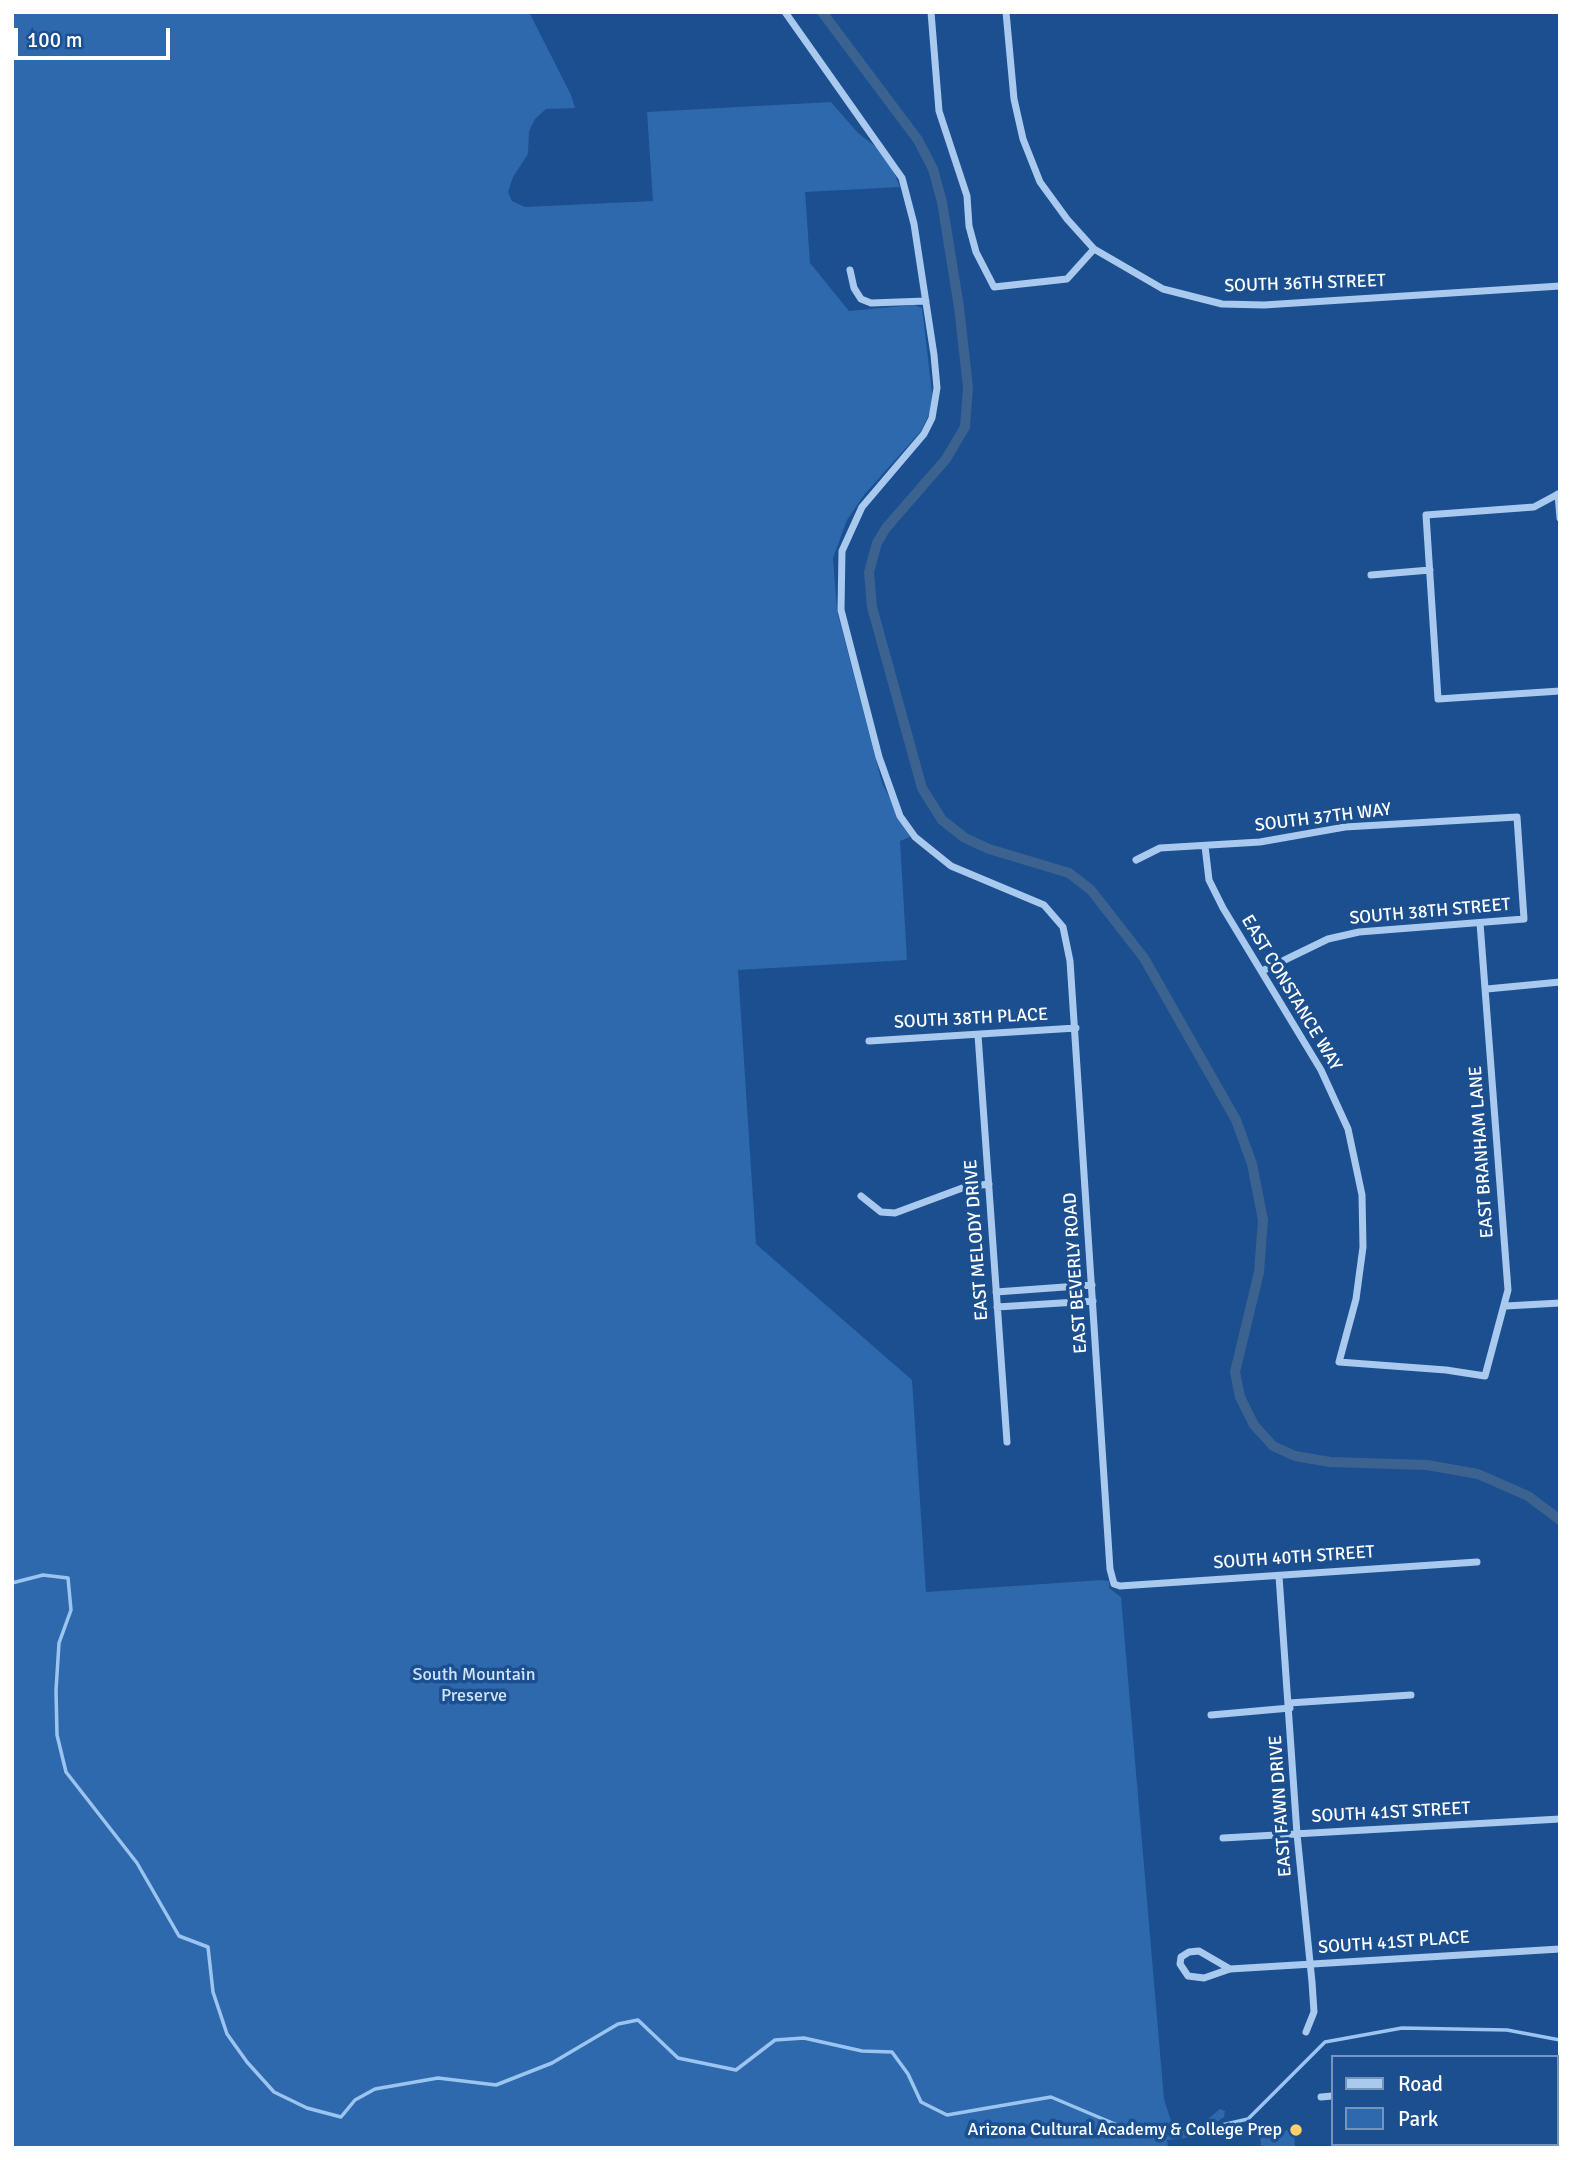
<!DOCTYPE html>
<style>
body{margin:0}
#map{position:relative;width:1572px;height:2160px;overflow:hidden;background:#1b4f8f;font-family:Signika,sans-serif}
canvas{display:block}
.frame{position:absolute;inset:0;border:14px solid #fff;pointer-events:none}
.legend{position:absolute;left:1331px;top:2055px;width:228px;height:91px;box-sizing:border-box;background:#1b4f8f;border:2px solid #7695bc;margin:0;padding:9px 12px;list-style:none;font-size:21px;color:#fff}
.legend li{display:flex;align-items:center;gap:14px;height:35px}
.legend b{width:35px;border:2px solid #7695bc}
.scale{position:absolute;left:14px;top:28px;width:156px;height:32px;box-sizing:border-box;border:4px solid #fff;border-top:0;padding-left:9px;font-size:21px;line-height:24px;white-space:nowrap;color:#fff;-webkit-text-stroke:5px #1b4f8f;paint-order:stroke}
</style>
<div id="map">
<canvas width="1572" height="2160"></canvas>
<div class="frame"></div>
<ul class="legend">
<li><b style="height:9px;background:#a9c9ee"></b>Road</li>
<li><b style="height:19px;background:#2e69ad"></b>Park</li>
</ul>
<div class="scale">100 m</div>
</div>
<script>
const g = document.querySelector('canvas').getContext('2d');
g.lineJoin = 'round';
function fillPath(path, color) { g.fillStyle = color; g.fill(path, 'evenodd'); }
const toPath = rows => new Path2D(rows.map(r => 'M' + r).join(''));
function stroke(path, color, width, dash) { g.strokeStyle = color; g.lineWidth = width; g.lineCap = dash ? 'butt' : 'round'; g.setLineDash(dash || []); g.stroke(path); }
function drawText(font, color, halo, rows, align = 'center') {
  g.font = font + ' Signika,sans-serif'; g.lineWidth = 7; g.setLineDash([]); g.textBaseline = 'middle'; g.strokeStyle = halo; g.fillStyle = color; for (const [text, x, y, turn = 0] of rows) {
    g.save(); g.translate(x, y); g.rotate((+turn || 0) * Math.PI / 180); g.textAlign = isNaN(turn) ? turn : align; if (halo) g.strokeText(text, 0, 0); g.fillText(text, 0, 0); g.restore();
  }
}
fillPath(toPath([
 [12,12,529,12,571,95,575,108,546,109,535,119,529,131,528,154,513,177,508,192,512,201,525,207,653,201,647,112,831,102,858,133,880,150,893,170,900,187,805,192,810,263,849,311,914,305,922,308,932,393,930,412,921,431,864,495,847,520,833,558,837,611,882,783,910,837,900,841,907,960,738,970,756,1244,912,1380,926,1592,1102,1580,1109,1581,1109,1588,1121,1597,1164,2099,1171,2121,1187,2125,1203,2123,1220,2109,1225,2111,1224,2117,1194,2137,1167,2140,1168,2148,12,2148],
 [1294,2130,1295,2148,1261,2148,1260,2132]
]), '#2e69ad');
stroke(toPath([
 [12,1583,43,1575,68,1578,71,1610,59,1643,56,1690,57,1735,66,1772,137,1863,179,1936,208,1947,213,1992,227,2034,247,2062,274,2092,307,2108,341,2117,355,2100,375,2089,438,2078,496,2085,552,2063,618,2024,638,2020,678,2058,736,2070,775,2040,804,2038,862,2051,892,2052,908,2074,921,2102,947,2115,1051,2097,1122,2127,1195,2131,1248,2119,1325,2042,1402,2028,1507,2030,1560,2040]
]), '#9cc4f0', 3.5);
stroke(toPath([
 [822,12,918,140,933,169,942,202,959,307,968,387,965,427,946,459,886,528,877,543,869,572,872,607,922,788,942,820,965,838,989,849,1069,873,1091,890,1144,958,1236,1120,1252,1164,1263,1220,1259,1272,1235,1372,1240,1397,1254,1425,1273,1446,1295,1456,1330,1462,1427,1465,1478,1474,1528,1496,1560,1520]
]), '#3c6290', 10);
stroke(toPath([
 [785,12,902,178,914,224,934,355,937,388,932,418,924,434,862,507,842,551,841,610,879,757,900,816,915,837,951,866,1044,905,1063,927,1070,961,1110,1569,1114,1584,1120,1586,1477,1562],
 [931,12,939,111,967,196,969,226,976,252,994,287,1067,279,1094,249],
 [1006,12,1014,99,1023,139,1040,182,1067,219,1094,249,1163,289,1222,304,1264,305,1560,286],
 [850,270,854,288,861,299,871,303,926,301],
 [1560,493,1534,507,1426,515,1438,699,1560,691],
 [1558,494,1560,518],
 [1371,575,1430,570],
 [1205,846,1209,880,1223,908,1321,1070,1348,1129,1362,1195,1363,1247,1356,1299,1339,1362,1446,1370,1485,1376,1508,1290,1480,923],
 [1136,860,1160,848,1260,842,1345,827,1517,817,1524,919,1359,932,1328,939,1262,971],
 [1487,989,1560,982],
 [978,1035,1007,1442],
 [869,1041,1076,1028],
 [861,1196,881,1212,895,1213,965,1187,989,1184],
 [996,1292,1092,1285],
 [1506,1306,1560,1303],
 [997,1307,1093,1301],
 [1279,1576,1297,1834,1312,1982,1314,2012,1306,2032],
 [1289,1703,1411,1695],
 [1211,1715,1290,1708],
 [1223,1838,1560,1819],
 [1230,1969,1199,1951,1189,1952,1181,1957,1180,1964,1188,1976,1204,1978,1230,1969,1560,1949],
 [1556,2083,1560,2082],
 [1321,2097,1332,2096]
]), '#a9c9ee', 7);
for (const [x, y, r, color] of [
 [1296,2130,7,"#ffd166"]
]) { const dot = new Path2D(); dot.arc(x, y, r, 0, 2 * Math.PI); g.fillStyle = color; g.fill(dot); stroke(dot, '#1b4f8f', 2.5); }
drawText('18px', '#fff', '#1b4f8f', [
 ["SOUTH 36TH STREET",1305,284,-2],
 ["SOUTH 37TH WAY",1323,818,-7],
 ["SOUTH 38TH STREET",1430,912,-5],
 ["EAST CONSTANCE WAY",1291,993,59],
 ["SOUTH 38TH PLACE",971,1019,-3],
 ["EAST BRANHAM LANE",1482,1152,-94],
 ["EAST MELODY DRIVE",977,1240,-94],
 ["EAST BEVERLY ROAD",1076,1273,-94],
 ["SOUTH 40TH STREET",1294,1558,-4],
 ["EAST FAWN DRIVE",1281,1806,-94],
 ["SOUTH 41ST STREET",1391,1813,-3],
 ["SOUTH 41ST PLACE",1394,1943,-4]
]);
drawText('18px', '#cfe3fa', '#1b4f8f', [
 ["South Mountain",474,1675],
 ["Preserve",474,1696]
]);
drawText('18px', '#fff', '#1b4f8f', [
 ["Arizona Cultural Academy & College Prep",1282,2130]
], 'right');
</script>
